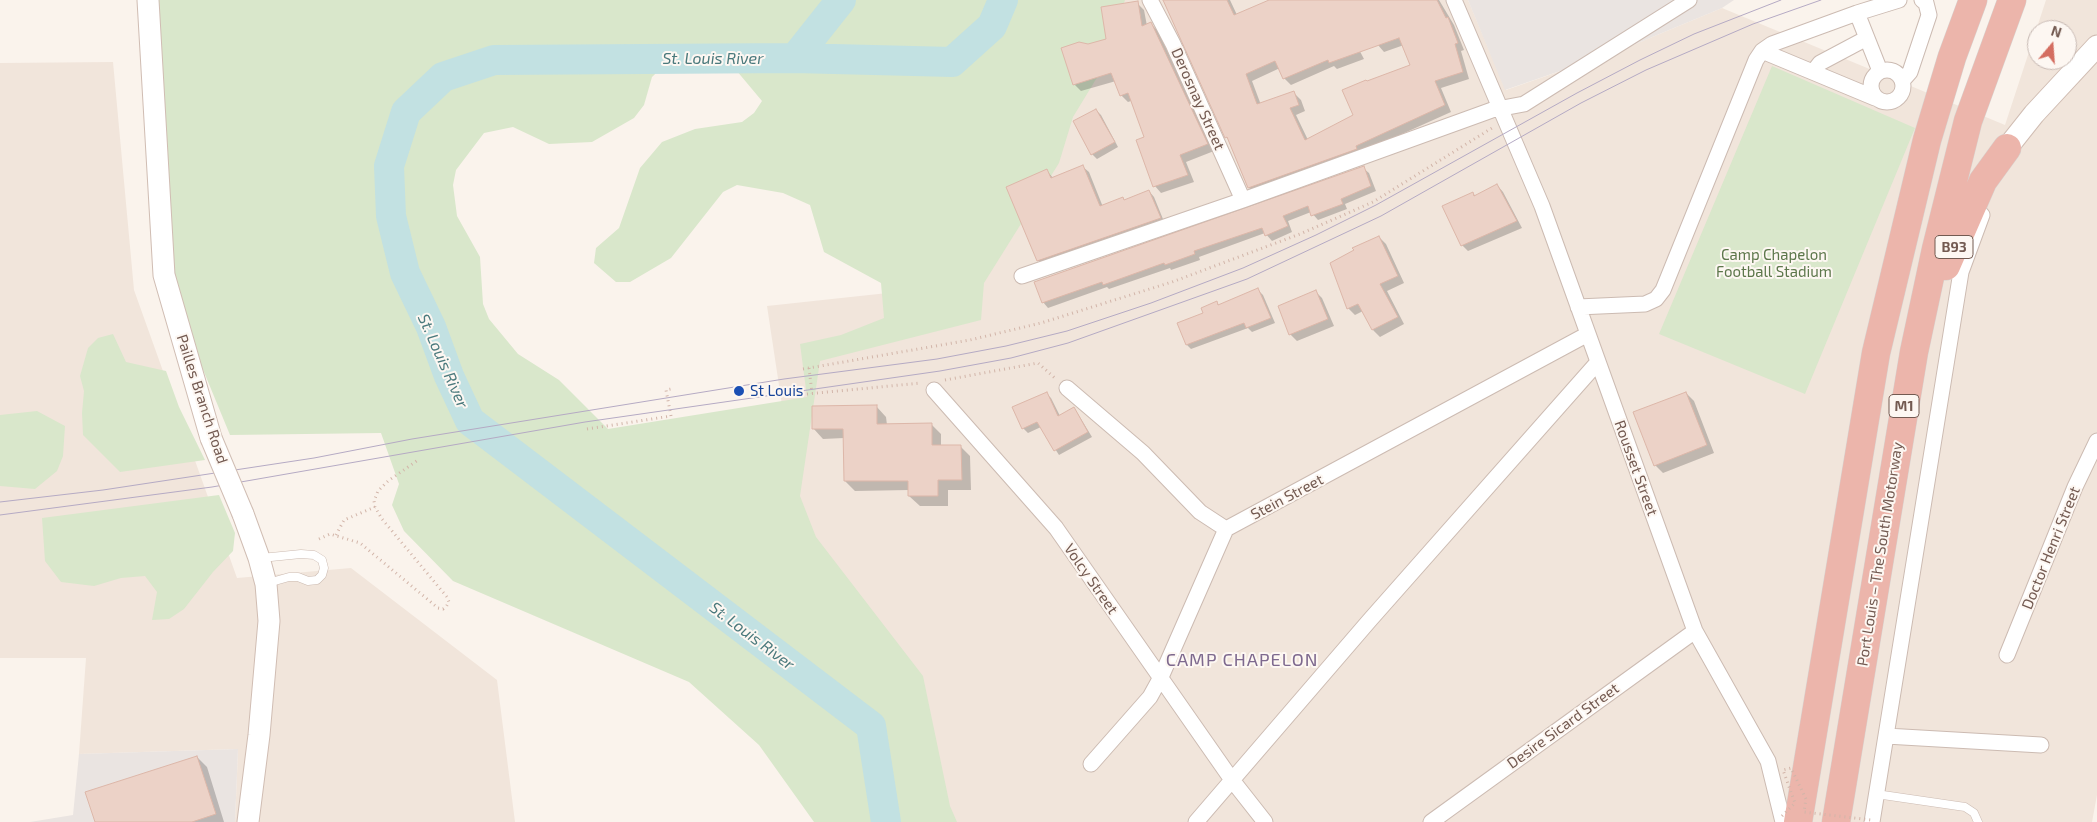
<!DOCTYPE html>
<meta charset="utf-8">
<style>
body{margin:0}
#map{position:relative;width:2097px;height:822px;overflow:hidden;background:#faf3ec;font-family:"Exo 2",sans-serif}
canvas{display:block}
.north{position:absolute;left:2027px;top:20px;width:50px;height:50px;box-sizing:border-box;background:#fdf7f2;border:1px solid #c6b8b2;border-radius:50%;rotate:18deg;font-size:14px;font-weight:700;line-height:20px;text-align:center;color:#735a51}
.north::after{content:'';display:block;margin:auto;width:18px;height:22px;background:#d46e61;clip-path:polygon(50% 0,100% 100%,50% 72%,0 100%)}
</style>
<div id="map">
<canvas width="2097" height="822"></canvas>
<div class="north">N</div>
</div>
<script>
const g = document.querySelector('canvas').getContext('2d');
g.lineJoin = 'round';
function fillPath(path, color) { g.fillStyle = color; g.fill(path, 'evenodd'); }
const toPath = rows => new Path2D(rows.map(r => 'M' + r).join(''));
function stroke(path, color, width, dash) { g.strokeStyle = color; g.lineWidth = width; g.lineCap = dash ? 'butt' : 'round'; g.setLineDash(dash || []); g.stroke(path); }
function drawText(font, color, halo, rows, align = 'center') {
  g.font = font + ' "Exo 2",sans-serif'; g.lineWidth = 4; g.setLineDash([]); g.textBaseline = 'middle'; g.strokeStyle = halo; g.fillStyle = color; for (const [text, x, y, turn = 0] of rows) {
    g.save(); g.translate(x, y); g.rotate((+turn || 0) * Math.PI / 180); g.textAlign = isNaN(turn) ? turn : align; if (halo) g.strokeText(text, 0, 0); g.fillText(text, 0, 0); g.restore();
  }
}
fillPath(toPath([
 [1056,0,1468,0,1506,90,1621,50,1722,8,2005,125,2046,0,2097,0,2097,795,2092,822,916,822,810,590,767,306,934,288],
 [2037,30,2067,30,2067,60,2037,60],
 [113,62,134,290,237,578,351,568,497,680,515,822,235,822,238,749,79,754,86,658,0,658,0,63]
]), '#f1e5db');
fillPath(toPath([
 [1468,0,1734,0,1722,8,1621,50,1505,90],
 [238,749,235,822,30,822,73,815,79,754]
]), '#eae4e1');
fillPath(toPath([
 [159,0,1125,0,1101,71,1073,117,1059,163,984,283,981,320,820,361,800,496,816,537,923,676,950,806,957,822,814,822,759,745,689,682,453,581,404,531,392,505,399,484,381,433,230,435,164,275],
 [675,55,731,64,762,101,754,113,742,122,695,129,662,142,640,168,619,228,596,248,594,263,616,282,630,282,671,258,723,192,737,185,783,193,810,205,824,252,881,283,884,318,841,335,800,344,807,397,608,429,559,380,518,354,489,319,483,304,480,257,457,216,453,185,456,170,484,133,513,127,549,144,592,142,634,118,644,105,652,77],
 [1772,66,1915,128,1805,394,1659,334],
 [113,334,126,362,166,371,179,407,205,460,120,472,83,435,82,413,84,391,80,376,88,348,98,338],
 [37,411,65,426,63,456,57,471,35,489,0,486,0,415],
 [219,495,235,533,233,551,213,572,184,609,169,619,152,620,157,592,145,576,121,578,94,586,61,582,45,561,42,518]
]), '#d9e7cb');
fillPath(toPath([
 [1164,0,1230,0,1237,15,1272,0,1333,0,1364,59,1337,69,1334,66,1291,85,1284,78,1280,68,1252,81,1261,105,1294,93,1301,100,1305,111,1296,115,1308,140,1355,116,1367,83,1412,66,1404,45,1384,52,1378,45,1358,0,1439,0,1454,25,1464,50,1461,51,1469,79,1441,88,1451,112,1362,152,1256,194,1249,188,1230,140,1226,137],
 [1137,3,1144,10,1147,26,1151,24,1158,31,1214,151,1186,162,1194,182,1161,193,1155,186,1146,138,1131,101,1128,102,1121,95,1116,81,1081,91,1074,84,1088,45,1107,40],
 [1096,110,1101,115,1118,147,1097,159,1092,154],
 [1083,167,1089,172,1103,207,1122,198,1125,201,1149,191,1154,197,1165,224,1044,266,1038,260,1047,171,1054,179],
 [1363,168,1369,173,1376,191,1345,204,1347,209,1318,220,1311,212,1288,221,1292,232,1272,241,1265,233,1199,257,1200,260,1171,270,1170,268,1109,289,1107,287,1048,308,1043,302],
 [1497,185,1503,192,1522,228,1468,251,1462,245,1472,193,1476,196],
 [1379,237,1386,244,1404,283,1387,291,1404,324,1380,337,1373,330,1363,311,1355,315,1348,308,1331,263],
 [1258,290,1263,295,1275,323,1252,332,1248,328,1191,349,1187,345,1204,314,1217,303,1220,306],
 [1315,291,1322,298,1334,326,1297,341,1290,334],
 [1046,393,1051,398,1060,416,1074,409,1078,414,1092,437,1059,455,1041,427,1028,433,1023,428],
 [1686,393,1694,401,1714,453,1663,473,1655,465],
 [876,406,886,417,887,425,931,424,941,434,941,446,960,446,970,456,971,490,948,490,948,506,920,506,909,496,909,490,855,491,845,481,844,438,823,439,813,428],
 [197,757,207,767,224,822,96,822]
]), '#0003');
stroke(toPath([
 [841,0,795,58,494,60,443,77,406,112,389,166,391,216,405,273,431,327,449,376,470,421,871,726,886,822],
 [795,58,952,62,992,26,1003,0]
]), '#c2e1e2', 30);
const building = toPath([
 [1163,0,1227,0,1234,15,1269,0,1437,0,1446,18,1448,17,1458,43,1455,44,1463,72,1435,81,1445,105,1356,146,1357,149,1248,188,1227,137,1225,138,1163,0],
 [1399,38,1410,65,1367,81,1366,80,1342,90,1353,115,1305,140,1290,108,1299,105,1294,91,1257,104,1246,74,1275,61,1283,79,1328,60,1329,63,1399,38],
 [1138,1,1142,26,1151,22,1208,144,1180,155,1188,175,1153,187,1136,140,1144,137,1128,93,1120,96,1111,73,1073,85,1061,48,1079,42,1088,44,1106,39,1101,7,1138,1],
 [1096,109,1115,142,1091,155,1073,121,1096,109],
 [1083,165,1100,206,1123,197,1124,200,1149,190,1161,218,1037,261,1006,187,1047,169,1051,178,1083,165],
 [1364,166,1371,186,1341,199,1343,204,1311,216,1308,206,1283,216,1288,226,1265,236,1262,228,1194,251,1195,254,1165,265,1164,263,1103,285,1102,282,1042,303,1034,282,1364,166],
 [1497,184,1517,221,1461,246,1442,206,1473,192,1474,196,1497,184],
 [1379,236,1398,276,1380,284,1398,317,1372,330,1358,304,1347,309,1330,263,1354,250,1352,248,1379,236],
 [1258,288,1271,318,1246,328,1244,323,1186,345,1177,323,1203,313,1201,308,1217,301,1218,305,1258,288],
 [1316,290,1328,319,1289,335,1278,306,1316,290],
 [1047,392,1058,416,1074,407,1088,432,1054,451,1037,422,1022,429,1012,407,1047,392],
 [1686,392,1707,445,1654,466,1633,412,1686,392],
 [877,405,877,424,932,423,932,445,961,445,962,480,938,480,938,496,908,496,908,481,844,481,843,429,812,429,812,406,877,405],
 [197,756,216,814,192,822,95,822,85,792,197,756]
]);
fillPath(building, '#ecd2c7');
stroke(building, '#ddb7a9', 1);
const lane = toPath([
 [261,558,301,554,314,555,322,560,324,568,322,575,317,580,308,581,298,577,289,577,268,583],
 [1876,794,1965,807,1974,813,1978,822]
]);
const street = toPath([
 [1150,0,1173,44,1243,200],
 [1454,0,1542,206,1695,631,1768,761,1783,822],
 [1857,13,1880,71],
 [1762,51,1875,98],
 '1871 86a16 16 0 1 1 32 0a16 16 0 1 1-32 0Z',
 [1813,72,1820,63,1867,38],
 [1902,81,1910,72,1929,15,1926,3,1922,0],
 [1022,276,1243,200,1492,110,1524,104,1689,0],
 [1578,307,1645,304,1656,299,1663,290,1756,60,1762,51,1772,44,1857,13,1899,0],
 [1067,388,1143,453,1200,512,1226,529],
 [934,390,1056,528,1232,780,1265,822],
 [2007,655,2075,487,2097,441],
 [1886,736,2041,745],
 [1091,764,1150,697,1161,677,1226,529,1588,334],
 [1196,822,1369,621,1598,362],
 [1431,822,1695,631],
 [1872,822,1961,272,1982,215]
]);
const secondary = toPath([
 [148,0,164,275,211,438],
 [2007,148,2034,114,2097,46],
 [243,514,259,558,266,584,269,621,259,735,248,822]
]);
const highway = toPath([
 [1946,266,1983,181,2007,148],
 [1798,822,1876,353,1927,140,1952,57,1973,0],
 [1836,822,1914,352,1936,249,1968,121,2012,0]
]);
stroke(lane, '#ccbbb2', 9);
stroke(street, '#ccbbb2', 17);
stroke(secondary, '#d0bdb3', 23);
stroke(highway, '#d8d1ce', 29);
stroke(toPath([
 [809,368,812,393],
 [803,369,970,340,1041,323,1172,282,1300,234,1373,202,1492,128],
 [945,380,1038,363,1056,379],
 [807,394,921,383],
 [587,429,671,416,666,390,671,389],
 [336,535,344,520,375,507],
 [319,539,330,534,360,543,438,608,443,609,446,607,449,602,447,597,382,519,375,507,374,501,378,491,388,481,418,460]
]), '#d2b5a9', 3, [1, 4]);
stroke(lane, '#fff', 8);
stroke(street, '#fff', 15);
stroke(secondary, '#fff', 21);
stroke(highway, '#ecb5ab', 28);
stroke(toPath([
 [0,502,103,490,314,458,412,439,784,379,937,359,1006,346,1067,331,1151,303,1243,268,1316,235,1376,205,1577,93,1640,60,1694,34,1781,0],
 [0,515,212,487,585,422,940,371,1011,358,1068,343,1247,279,1381,216,1581,103,1646,70,1753,24,1821,0]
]), '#b5aac4', 1);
const secondaryBridge = toPath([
 [211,438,243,514]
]);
stroke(secondaryBridge, '#d0bdb3', 23, []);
stroke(toPath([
 [1782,816,1795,803,1783,770,1791,768,1806,799,1804,812,1871,820,1871,822]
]), '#d2b5a9', 3, [1, 4]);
stroke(secondaryBridge, '#fff', 21);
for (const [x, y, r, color] of [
 [739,391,6,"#1a4fb4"]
]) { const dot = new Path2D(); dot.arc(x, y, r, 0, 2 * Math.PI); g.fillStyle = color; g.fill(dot); stroke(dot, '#fdf7f2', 2); }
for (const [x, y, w] of [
 [1954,247,38],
 [1904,406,30]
]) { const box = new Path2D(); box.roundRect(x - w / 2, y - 11.5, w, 23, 4); g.fillStyle = '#fdf7f2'; g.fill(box); stroke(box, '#735a51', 1); }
drawText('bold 14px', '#735a51', null, [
 ["B93",1954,247],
 ["M1",1904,406]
]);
drawText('15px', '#735a51', '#fdf7f2', [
 ["Derosnay Street",1198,99,66],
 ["Pailles Branch Road",202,399,72],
 ["Rousset Street",1636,468,70],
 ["Stein Street",1287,497,-28],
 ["Doctor Henri Street",2051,548,-68],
 ["Port Louis – The South Motorway",1880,554,-81],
 ["Volcy Street",1091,579,55],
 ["Desire Sicard Street",1563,726,-36]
]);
drawText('15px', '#5d774b', '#fdf7f2', [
 ["Camp Chapelon",1774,255],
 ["Football Stadium",1774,272]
]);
drawText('15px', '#164399', '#fdf7f2', [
 ["St Louis",750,391]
], 'left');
drawText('italic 16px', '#4a797c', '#fdf7f2', [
 ["St. Louis River",713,59],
 ["St. Louis River",443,361,66],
 ["St. Louis River",752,636,37]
]);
g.letterSpacing = '1px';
drawText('18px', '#7e698e', '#fdf7f2', [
 ["CAMP CHAPELON",1242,660]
]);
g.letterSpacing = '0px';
</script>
